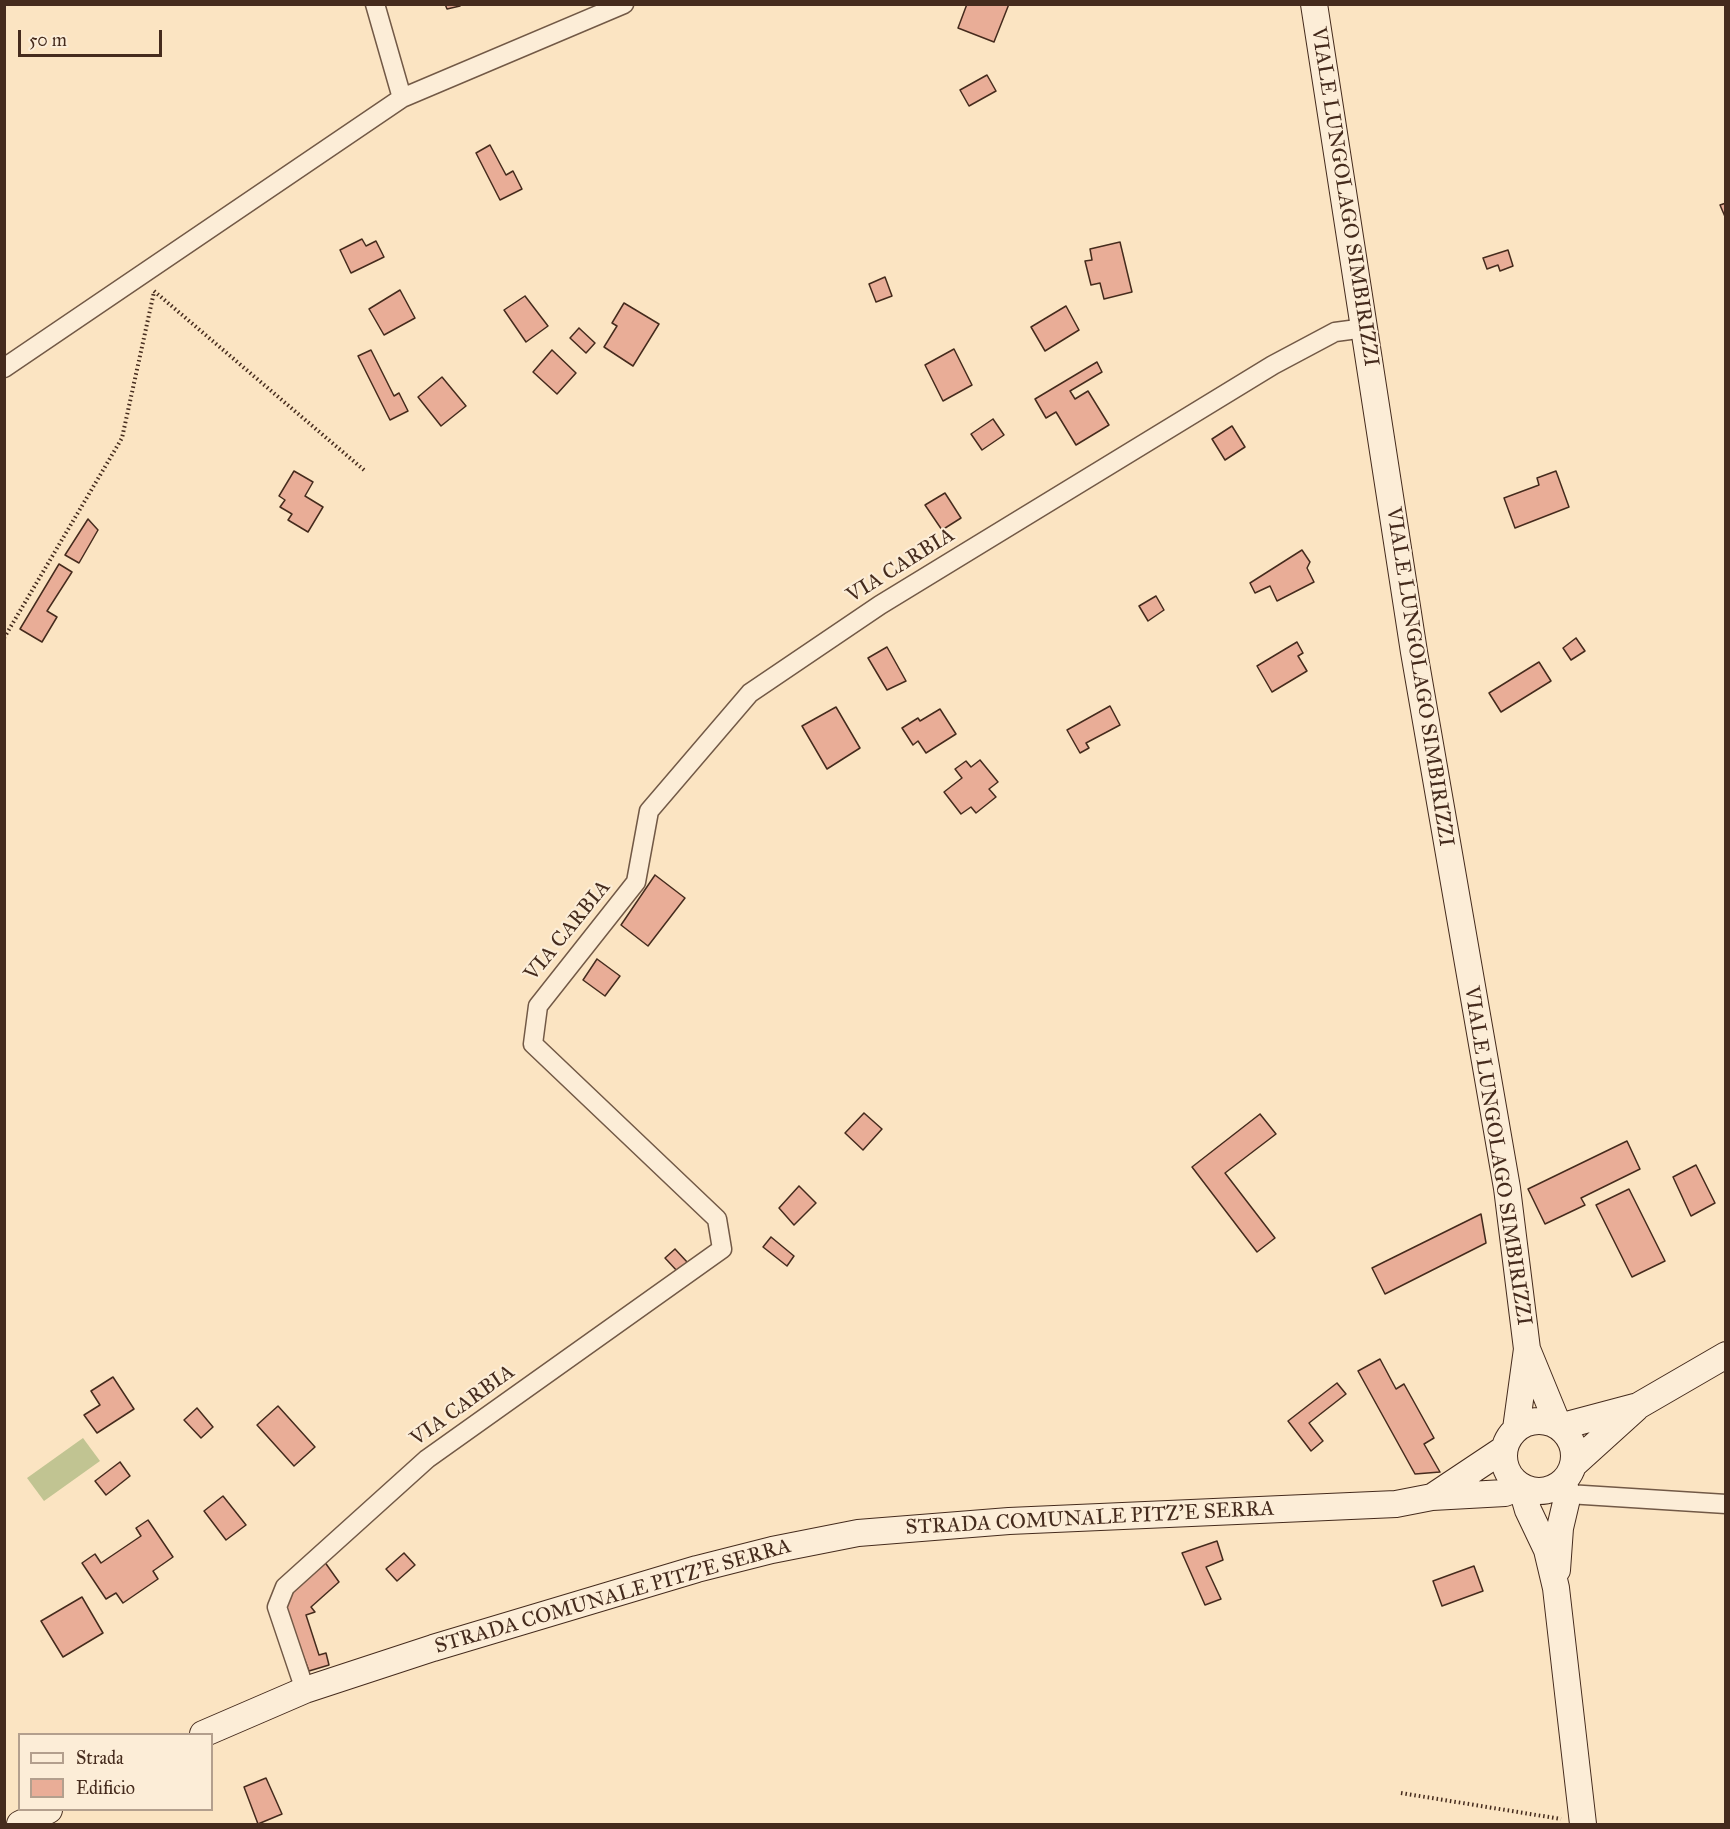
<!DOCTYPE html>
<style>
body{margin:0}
#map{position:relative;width:1730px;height:1829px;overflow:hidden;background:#fbe4c2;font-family:"IM FELL Great Primer",serif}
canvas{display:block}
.frame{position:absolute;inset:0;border:6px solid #452b1d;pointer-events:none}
.legend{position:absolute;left:18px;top:1733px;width:195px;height:78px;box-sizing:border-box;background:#fcedd7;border:2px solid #b39f8d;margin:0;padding:8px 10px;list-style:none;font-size:18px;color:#452b1d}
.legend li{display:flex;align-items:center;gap:12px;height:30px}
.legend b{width:30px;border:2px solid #b39f8d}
.scale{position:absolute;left:18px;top:30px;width:144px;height:27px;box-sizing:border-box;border:3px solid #452b1d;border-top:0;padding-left:8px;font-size:18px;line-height:21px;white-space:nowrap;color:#452b1d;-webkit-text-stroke:4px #fcedd7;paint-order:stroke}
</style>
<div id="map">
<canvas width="1730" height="1829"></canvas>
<div class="frame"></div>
<ul class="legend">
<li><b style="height:8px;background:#fcedd7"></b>Strada</li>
<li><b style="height:16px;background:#e9ad97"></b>Edificio</li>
</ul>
<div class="scale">50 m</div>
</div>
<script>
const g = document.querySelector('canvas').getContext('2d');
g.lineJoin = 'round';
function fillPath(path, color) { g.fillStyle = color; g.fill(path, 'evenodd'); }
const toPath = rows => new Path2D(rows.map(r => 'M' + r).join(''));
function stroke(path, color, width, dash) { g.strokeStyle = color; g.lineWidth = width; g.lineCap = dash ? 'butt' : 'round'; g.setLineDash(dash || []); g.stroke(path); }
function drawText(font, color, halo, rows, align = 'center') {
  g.font = font + ' "IM FELL Great Primer",serif'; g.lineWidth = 4.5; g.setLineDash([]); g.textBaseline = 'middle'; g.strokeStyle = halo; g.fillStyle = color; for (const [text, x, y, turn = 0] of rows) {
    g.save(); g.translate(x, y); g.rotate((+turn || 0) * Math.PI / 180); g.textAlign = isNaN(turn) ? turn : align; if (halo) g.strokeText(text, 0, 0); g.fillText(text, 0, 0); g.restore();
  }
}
fillPath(toPath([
 [83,1438,100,1461,44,1501,27,1478]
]), '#c1c492');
const building = toPath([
 [445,4,459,4,460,6,447,9,445,4],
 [967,4,1009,4,994,42,958,28,967,4],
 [987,75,996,91,969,106,960,90,987,75],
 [490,145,506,175,513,171,522,189,500,200,476,153,490,145],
 [1726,203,1726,219,1720,205,1726,203],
 [362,239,366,246,376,241,384,257,351,273,340,250,362,239],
 [1120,242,1132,292,1104,299,1100,283,1091,285,1085,261,1092,260,1090,249,1120,242],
 [1508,250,1513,266,1500,271,1498,265,1487,269,1483,258,1508,250],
 [885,277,892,296,876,302,869,284,885,277],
 [400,290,415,318,384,335,369,309,400,290],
 [525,296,548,326,526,342,504,310,525,296],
 [624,303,659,324,633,366,604,347,617,326,612,323,624,303],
 [1066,306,1079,330,1045,351,1031,327,1066,306],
 [579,328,595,343,586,353,570,338,579,328],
 [954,349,972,385,943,401,925,365,954,349],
 [371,350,394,396,399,393,408,411,390,420,358,356,371,350],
 [552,350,576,373,557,394,533,372,552,350],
 [1097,362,1102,372,1070,391,1075,399,1088,391,1109,425,1076,445,1056,412,1046,418,1035,399,1097,362],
 [442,377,466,406,441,426,418,397,442,377],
 [993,419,1004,435,982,450,971,434,993,419],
 [1232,426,1245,447,1225,460,1212,439,1232,426],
 [294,471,313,482,305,496,323,507,308,532,288,520,292,514,280,507,285,500,279,496,294,471],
 [1556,471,1569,507,1515,528,1504,498,1539,485,1537,478,1556,471],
 [945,493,961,518,942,530,925,505,945,493],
 [88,519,98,530,79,563,65,555,88,519],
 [1302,550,1310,562,1307,568,1314,582,1277,601,1270,586,1255,593,1250,583,1302,550],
 [59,564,72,572,47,611,57,617,42,642,20,629,59,564],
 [1156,596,1164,610,1148,621,1139,606,1156,596],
 [1576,638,1585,651,1571,660,1563,648,1576,638],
 [1297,642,1303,653,1298,656,1307,671,1272,692,1257,666,1297,642],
 [887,647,906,681,887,690,868,658,887,647],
 [1539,662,1551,681,1501,712,1489,693,1539,662],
 [1110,706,1120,725,1086,743,1089,748,1080,753,1067,730,1110,706],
 [836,707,860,748,827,769,802,726,836,707],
 [940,709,956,734,926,753,918,741,913,745,902,728,918,718,920,721,940,709],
 [980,760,998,782,989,789,996,797,976,813,971,807,961,814,944,792,962,778,955,769,966,761,971,767,980,760],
 [655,875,685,898,648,946,621,925,655,875],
 [597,959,620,976,605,996,583,980,597,959],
 [864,1113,882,1129,863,1150,845,1133,864,1113],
 [1260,1114,1276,1134,1225,1173,1275,1238,1257,1252,1192,1167,1260,1114],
 [1627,1141,1640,1169,1581,1198,1585,1205,1545,1224,1528,1189,1627,1141],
 [1696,1165,1715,1203,1691,1216,1673,1177,1696,1165],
 [799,1186,816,1203,794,1225,779,1208,799,1186],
 [1629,1189,1665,1261,1632,1277,1596,1205,1629,1189],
 [1481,1214,1486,1243,1385,1294,1372,1268,1481,1214],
 [771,1237,794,1256,787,1266,763,1247,771,1237],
 [675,1249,688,1263,678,1272,665,1258,675,1249],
 [1380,1359,1396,1389,1404,1384,1434,1438,1424,1444,1440,1472,1415,1474,1358,1371,1380,1359],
 [113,1377,134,1409,97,1433,84,1415,100,1405,91,1391,113,1377],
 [1337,1383,1346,1394,1309,1423,1323,1441,1311,1451,1288,1421,1337,1383],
 [278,1406,315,1447,294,1466,257,1425,278,1406],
 [197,1408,213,1427,201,1438,184,1420,197,1408],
 [120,1462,130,1476,106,1495,95,1481,120,1462],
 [223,1496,246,1525,226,1540,204,1511,223,1496],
 [148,1520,173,1557,153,1571,158,1579,123,1603,116,1593,106,1599,82,1563,95,1554,101,1563,141,1536,136,1528,148,1520],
 [1217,1541,1223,1560,1206,1567,1221,1599,1205,1605,1182,1553,1217,1541],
 [404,1553,415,1565,397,1581,386,1569,404,1553],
 [324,1561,339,1582,311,1607,315,1612,306,1615,319,1655,326,1653,329,1665,309,1671,285,1609,296,1586,324,1561],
 [1474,1566,1483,1591,1442,1606,1433,1581,1474,1566],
 [82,1597,103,1633,63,1657,41,1621,82,1597],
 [266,1778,282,1814,258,1824,244,1787,266,1778]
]);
fillPath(building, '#e9ad97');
stroke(building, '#452b1d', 1.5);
const street = toPath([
 [375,4,402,98],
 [4,368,402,98,624,4],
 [1569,1475,1568,1494,1726,1504],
 [305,1690,277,1607,285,1587,427,1459,722,1249,717,1219,533,1044,538,1006,636,882,649,811,750,693,880,605,1273,365,1335,332,1365,328]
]);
const secondary = toPath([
 [1314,4,1414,652,1507,1188,1527,1349,1516,1429],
 [1527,1349,1559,1427],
 '1504 1456a35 35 0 1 1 70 0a35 35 0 1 1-70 0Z',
 [1559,1427,1638,1406,1726,1355],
 [1573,1465,1636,1408],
 [1521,1486,1528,1510,1547,1550,1556,1588,1583,1824],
 [1432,1497,1504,1449],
 [1557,1570,1560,1528,1568,1494],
 [203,1734,305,1690,433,1648,697,1569,772,1550,858,1533,1009,1521,1396,1504,1432,1497,1505,1493,1521,1486],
 [20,1824,49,1810]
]);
stroke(street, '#725946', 21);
stroke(secondary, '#452b1d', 28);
stroke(toPath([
 [154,291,364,470],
 [4,638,122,438,154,292],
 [1401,1793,1561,1819]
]), '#452b1d', 4, [1.5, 3]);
stroke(street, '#fcedd7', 18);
stroke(secondary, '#fcedd7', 26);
drawText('21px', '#452b1d', '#fcedd7', [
 ["VIALE LUNGOLAGO SIMBIRIZZI",1344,197,81],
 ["VIA CARBIA",901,566,-32],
 ["VIALE LUNGOLAGO SIMBIRIZZI",1419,677,81],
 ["VIA CARBIA",568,931,-51],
 ["VIALE LUNGOLAGO SIMBIRIZZI",1497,1156,81],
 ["VIA CARBIA",463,1406,-36],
 ["STRADA COMUNALE PITZ'E SERRA",1090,1519,-3],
 ["STRADA COMUNALE PITZ'E SERRA",613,1597,-16]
]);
</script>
